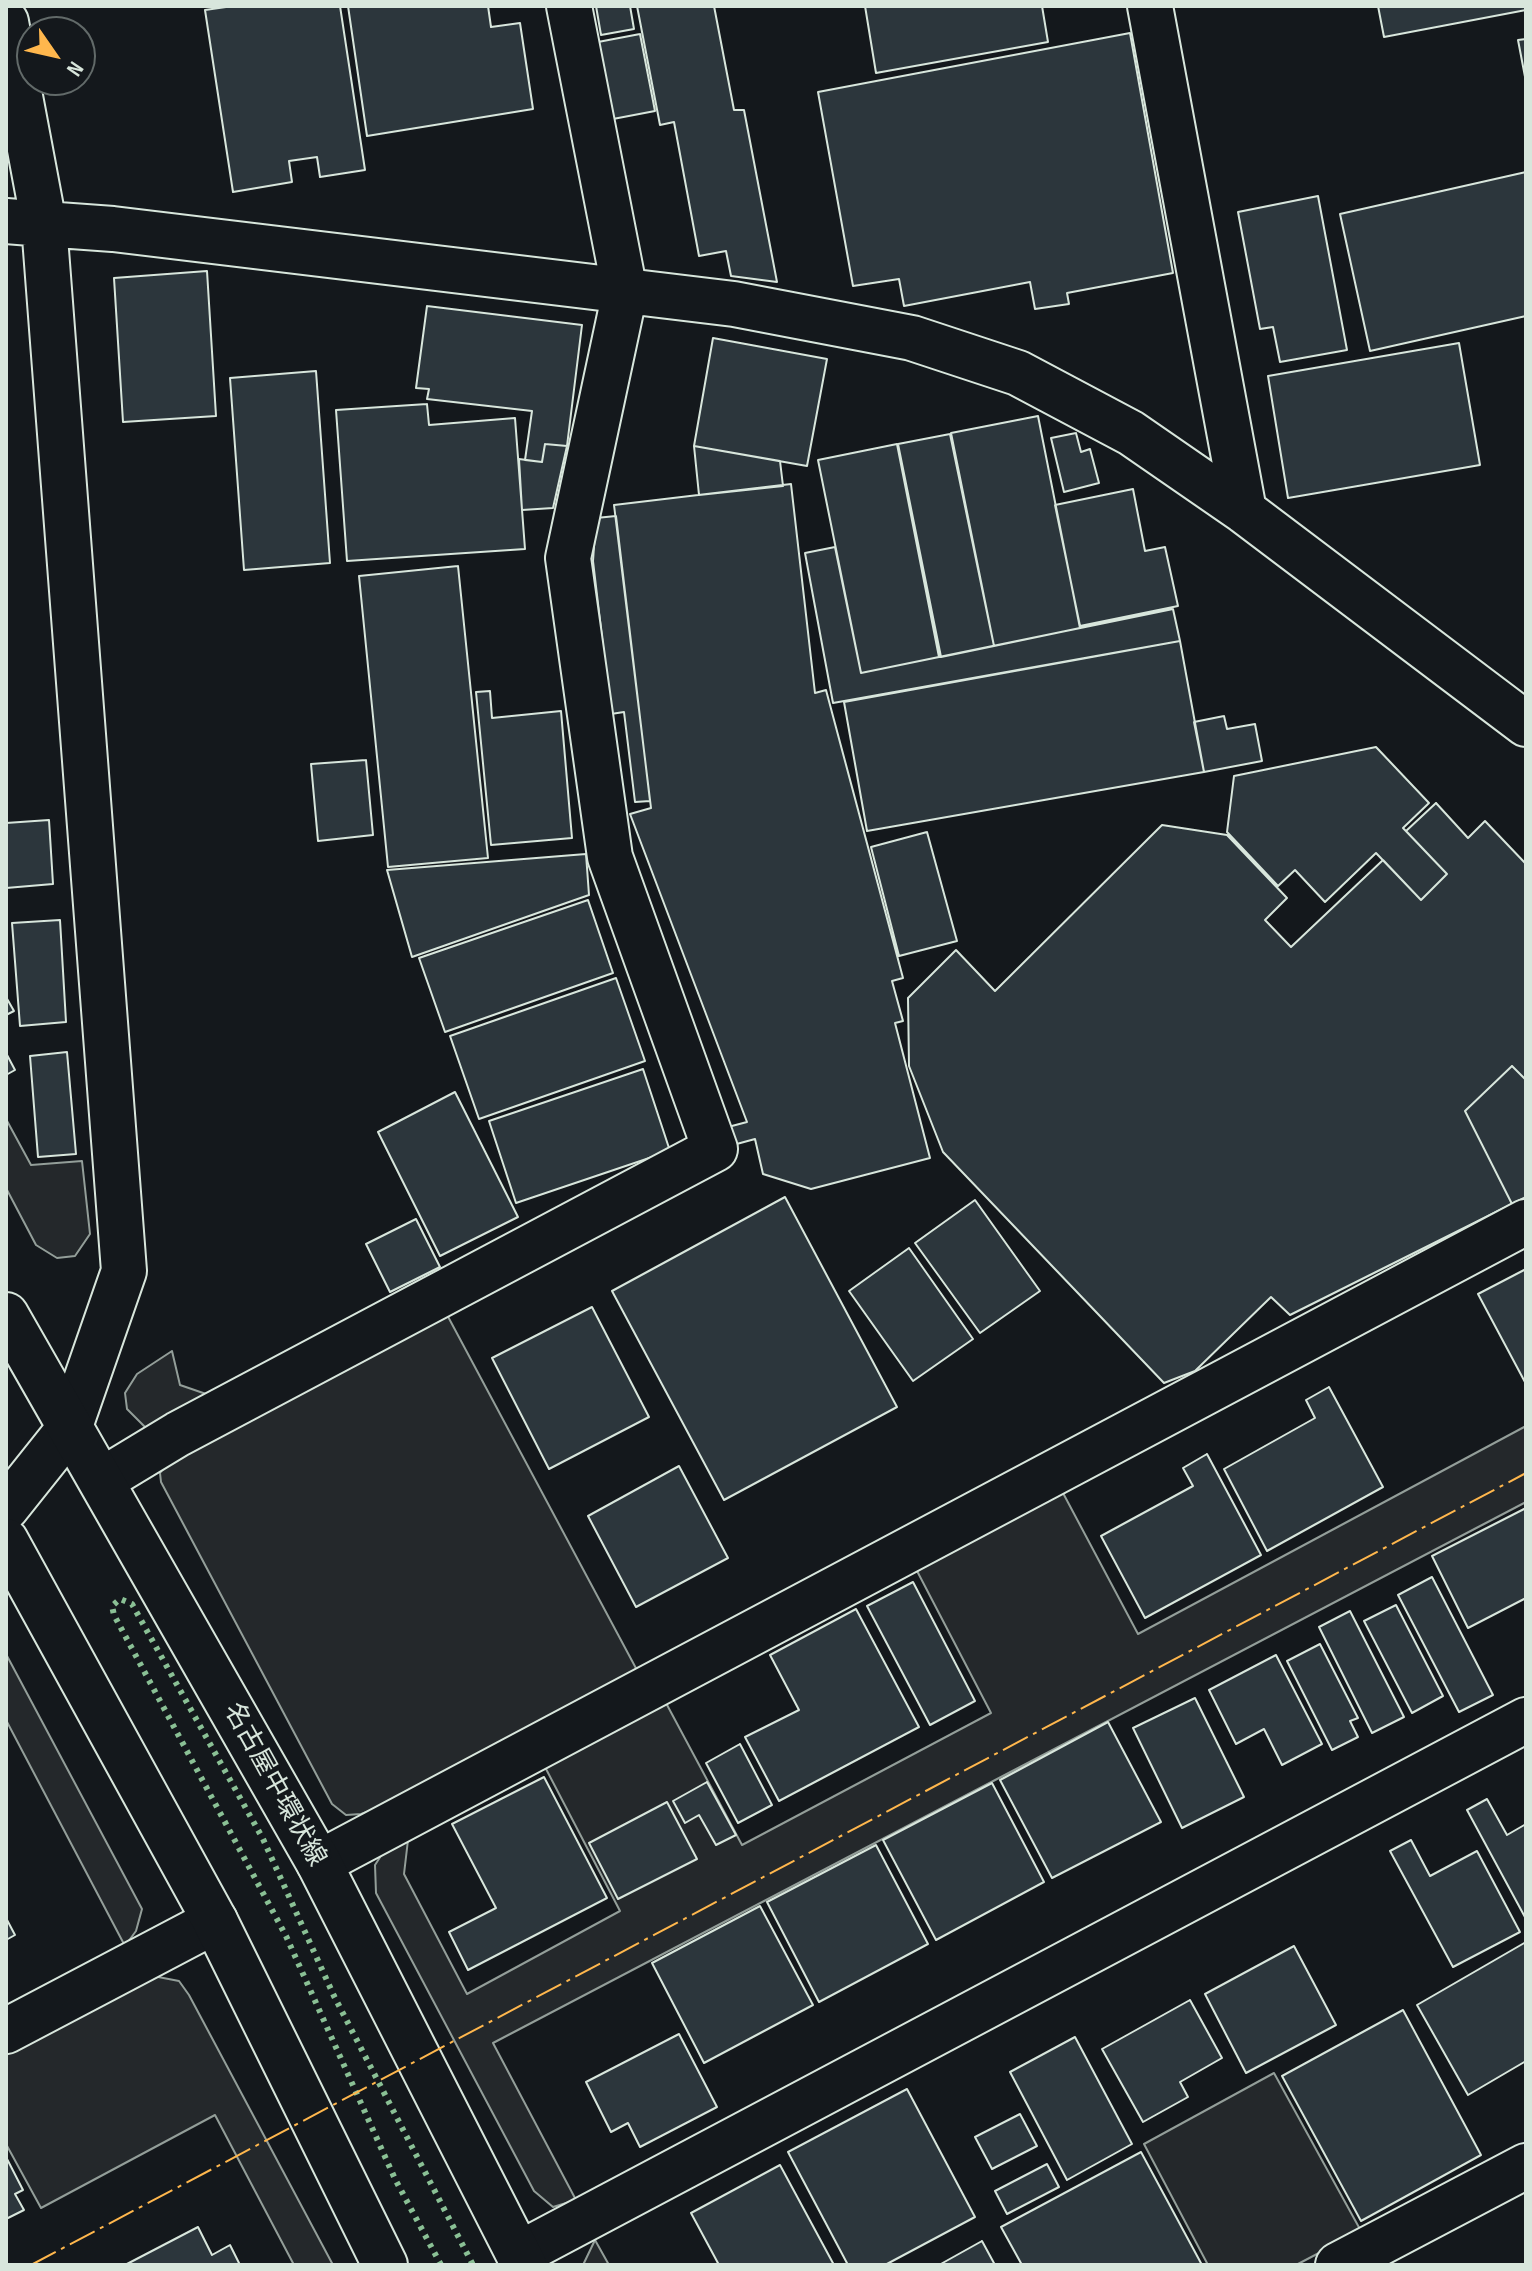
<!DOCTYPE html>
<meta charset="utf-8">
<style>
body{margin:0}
#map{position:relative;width:1532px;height:2271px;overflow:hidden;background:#14181c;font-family:"Sofia Sans Condensed",sans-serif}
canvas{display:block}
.frame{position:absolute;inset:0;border:8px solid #d8e6dc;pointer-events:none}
.north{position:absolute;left:16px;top:16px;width:80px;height:80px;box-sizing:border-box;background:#14181c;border:2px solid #626a69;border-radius:50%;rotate:124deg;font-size:22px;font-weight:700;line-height:32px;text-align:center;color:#d8e6dc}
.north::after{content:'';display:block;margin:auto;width:28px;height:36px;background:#ffb74d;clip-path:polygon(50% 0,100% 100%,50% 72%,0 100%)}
</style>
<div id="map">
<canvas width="1532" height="2271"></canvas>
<div class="frame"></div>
<div class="north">N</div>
</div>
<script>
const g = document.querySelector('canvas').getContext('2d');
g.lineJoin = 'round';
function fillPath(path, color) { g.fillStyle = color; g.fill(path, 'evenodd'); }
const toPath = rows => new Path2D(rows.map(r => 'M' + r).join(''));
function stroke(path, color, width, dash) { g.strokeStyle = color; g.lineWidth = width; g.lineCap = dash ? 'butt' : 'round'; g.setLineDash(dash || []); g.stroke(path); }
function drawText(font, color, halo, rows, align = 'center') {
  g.font = font + ' "Sofia Sans Condensed","Noto Sans JP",sans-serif'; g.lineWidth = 6; g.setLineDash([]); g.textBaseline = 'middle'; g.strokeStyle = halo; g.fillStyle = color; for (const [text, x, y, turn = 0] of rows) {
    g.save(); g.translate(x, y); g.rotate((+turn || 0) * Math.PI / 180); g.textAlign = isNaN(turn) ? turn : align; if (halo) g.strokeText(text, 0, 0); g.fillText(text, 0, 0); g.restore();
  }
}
const parking = toPath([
 [6,1119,31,1165,82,1161,90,1234,75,1256,57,1258,36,1245,6,1188,6,1119],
 [445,1311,638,1672,389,1804,361,1814,346,1815,332,1804,161,1482,160,1473,172,1458,445,1311],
 [172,1351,180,1385,209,1395,146,1428,127,1409,125,1393,137,1374,172,1351],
 [1526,1426,1526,1502,493,2043,576,2200,553,2207,534,2191,376,1893,375,1865,384,1851,408,1840,404,1874,467,1994,620,1911,545,1767,666,1703,742,1845,991,1713,916,1569,1063,1493,1138,1634,1526,1426],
 [6,1654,142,1909,136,1931,125,1946,6,1720,6,1654],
 [153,1976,179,1981,189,1995,333,2265,294,2265,215,2115,41,2208,6,2144,6,2053,153,1976],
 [1274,2073,1361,2231,1296,2265,1208,2265,1144,2144,1274,2073],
 [595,2240,609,2265,583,2265,595,2240]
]);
fillPath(parking, '#24282b');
stroke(parking, '#939e99', 2);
const building = toPath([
 [233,6,340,6,365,170,320,177,317,157,289,161,292,182,233,192,205,10,233,6],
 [348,6,488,6,491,27,520,23,533,109,367,136,348,6],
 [596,6,630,6,634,29,601,35,596,6],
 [637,6,714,6,734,110,744,110,777,282,731,276,726,251,699,256,674,122,660,125,637,6],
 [865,6,1042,6,1048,42,876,73,865,6],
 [1378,6,1526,6,1526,10,1384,37,1378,6],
 [1130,33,1173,273,1067,293,1069,304,1035,309,1030,282,904,306,899,279,853,286,818,92,1130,33],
 [640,34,655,111,613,119,598,42,640,34],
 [1526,39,1526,82,1518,40,1526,39],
 [1526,172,1526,316,1370,351,1340,214,1526,172],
 [1318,196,1347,350,1280,362,1273,327,1260,329,1238,212,1318,196],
 [207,271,216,416,123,422,114,278,207,271],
 [427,306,582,325,567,446,545,444,542,462,525,460,532,411,427,399,429,389,416,388,427,306],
 [713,338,827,359,807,466,694,446,713,338],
 [1459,343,1480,465,1288,498,1268,376,1459,343],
 [316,371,330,563,244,570,230,378,316,371],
 [427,404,429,425,515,418,525,549,347,561,336,410,427,404],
 [1038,416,1080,628,994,646,951,433,1038,416],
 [1076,433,1081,452,1090,449,1099,483,1064,492,1051,438,1076,433],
 [950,434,994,646,941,657,898,444,950,434],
 [545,444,567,446,553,508,522,510,519,459,542,462,545,444],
 [897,444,939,657,861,673,818,460,897,444],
 [694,446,780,461,783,486,699,495,694,446],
 [791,484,815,693,826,690,903,978,892,981,903,1021,895,1023,930,1158,811,1189,763,1174,755,1139,733,1145,728,1127,747,1122,630,814,651,808,614,505,791,484],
 [1133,489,1145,551,1165,547,1178,606,1080,626,1055,505,1133,489],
 [616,516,650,801,635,802,624,712,611,714,593,561,596,518,616,516],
 [835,547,861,673,1173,609,1180,641,833,703,805,553,835,547],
 [458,566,488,858,388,867,359,576,458,566],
 [1180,641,1204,772,867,831,844,702,1180,641],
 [490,691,492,718,561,711,572,838,491,845,476,692,490,691],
 [1224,716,1227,729,1255,724,1262,761,1204,772,1194,722,1224,716],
 [1376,747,1429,803,1403,828,1447,874,1421,900,1376,853,1325,902,1295,870,1278,886,1227,832,1234,776,1376,747],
 [366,760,373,835,318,841,311,764,366,760],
 [1436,803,1468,838,1485,821,1526,864,1526,1080,1512,1066,1465,1111,1512,1204,1290,1315,1271,1297,1195,1371,1164,1383,943,1152,909,1066,908,998,956,950,995,991,1162,825,1227,835,1287,898,1265,920,1291,947,1383,860,1421,900,1447,874,1406,831,1436,803],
 [49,820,53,884,6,888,6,823,49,820],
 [927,832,957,941,899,956,871,847,927,832],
 [586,854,589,895,412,957,387,870,586,854],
 [588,900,613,973,445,1032,419,958,588,900],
 [60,920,66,1022,20,1026,12,923,60,920],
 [616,978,645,1061,479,1119,450,1036,616,978],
 [6,997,14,1011,6,1015,6,997],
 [67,1052,76,1154,38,1157,30,1056,67,1052],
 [6,1053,15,1070,6,1075,6,1053],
 [1512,1066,1526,1080,1526,1197,1512,1204,1465,1111,1512,1066],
 [643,1069,670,1151,516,1203,489,1121,643,1069],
 [455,1092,518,1217,440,1256,378,1132,455,1092],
 [785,1197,897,1407,724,1500,612,1291,785,1197],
 [975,1200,1040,1291,980,1333,915,1243,975,1200],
 [416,1219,440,1267,390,1292,366,1244,416,1219],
 [909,1248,973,1339,913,1381,849,1291,909,1248],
 [1526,1269,1526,1384,1478,1294,1526,1269],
 [592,1307,649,1417,549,1469,492,1358,592,1307],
 [1329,1387,1383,1487,1267,1551,1224,1469,1315,1418,1306,1400,1329,1387],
 [1207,1454,1261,1555,1145,1618,1101,1536,1193,1486,1183,1468,1207,1454],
 [679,1466,728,1558,636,1607,588,1516,679,1466],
 [1526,1508,1526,1598,1468,1628,1432,1556,1526,1508],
 [1432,1577,1493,1695,1459,1712,1398,1595,1432,1577],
 [913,1582,975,1701,930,1725,867,1606,913,1582],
 [1396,1605,1443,1696,1412,1713,1364,1621,1396,1605],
 [856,1609,919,1727,779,1801,745,1737,799,1710,770,1655,856,1609],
 [1350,1611,1404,1717,1372,1733,1319,1627,1350,1611],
 [1320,1644,1358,1718,1350,1721,1358,1737,1332,1750,1287,1661,1320,1644],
 [1276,1655,1322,1744,1282,1765,1264,1729,1236,1744,1209,1690,1276,1655],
 [1195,1698,1244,1797,1182,1828,1133,1728,1195,1698],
 [1108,1722,1161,1822,1052,1878,1000,1780,1108,1722],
 [740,1744,772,1805,738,1823,706,1763,740,1744],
 [544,1777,607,1898,468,1970,449,1932,496,1908,452,1824,544,1777],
 [707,1782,736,1835,716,1845,699,1815,685,1823,673,1801,707,1782],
 [992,1783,1044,1882,936,1940,883,1840,992,1783],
 [1487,1799,1507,1835,1526,1824,1526,1919,1467,1810,1487,1799],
 [667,1802,697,1859,618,1899,589,1843,667,1802],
 [1411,1840,1430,1876,1477,1851,1520,1932,1453,1967,1390,1851,1411,1840],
 [876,1845,928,1944,819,2002,767,1902,876,1845],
 [760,1906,813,2005,704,2063,652,1963,760,1906],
 [6,1918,15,1935,6,1940,6,1918],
 [1526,1942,1526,2061,1468,2095,1417,2005,1526,1942],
 [1294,1946,1336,2025,1246,2073,1205,1994,1294,1946],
 [1190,2000,1222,2058,1180,2082,1188,2097,1143,2122,1102,2049,1190,2000],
 [1403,2010,1481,2155,1361,2221,1282,2076,1403,2010],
 [679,2034,717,2107,640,2147,628,2123,611,2132,586,2082,679,2034],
 [1075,2037,1132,2144,1067,2180,1010,2072,1075,2037],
 [907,2089,975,2217,885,2265,848,2265,788,2152,907,2089],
 [1020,2114,1037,2146,992,2169,975,2137,1020,2114],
 [1141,2152,1202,2265,1022,2265,1001,2227,1141,2152],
 [6,2157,23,2190,15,2194,24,2210,6,2219,6,2157],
 [1047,2164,1059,2187,1007,2214,995,2191,1047,2164],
 [780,2165,834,2265,719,2265,691,2213,780,2165],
 [198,2227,212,2255,230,2245,240,2265,125,2265,198,2227],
 [982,2241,995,2265,939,2265,982,2241]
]);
fillPath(building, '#2c363c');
stroke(building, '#d8e6dc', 2);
const minor = toPath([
 [1150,6,1244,511],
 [6,22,44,224,113,229,734,304,912,338,1018,373,1131,433,1244,511,1526,724],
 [6,221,44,224,124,1271,69,1429,6,1508],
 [102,1480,178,1434,715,1149,610,857,568,558,625,292,569,6],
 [319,1863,1526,1222],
 [6,2031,215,1921],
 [519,2254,1526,1720],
 [1338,2265,1526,2166]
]);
const major = toPath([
 [6,1315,319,1863,524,2265],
 [6,1541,215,1921,385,2265]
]);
stroke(minor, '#d8e6dc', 48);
stroke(major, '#d8e6dc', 48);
stroke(minor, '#14181c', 44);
stroke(major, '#14181c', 44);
stroke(toPath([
 [441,2265,395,2179,286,1936,114,1615,112,1606,120,1599,132,1604,263,1839,334,1996,473,2265]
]), '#8ac095', 6, [4, 6]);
stroke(toPath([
 [31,2265,1526,1473]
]), '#ffb74d', 2, [28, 6, 4, 6]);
drawText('26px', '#d8e6dc', '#14181c', [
 ["名古屋中環状線",274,1785,61]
]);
</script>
